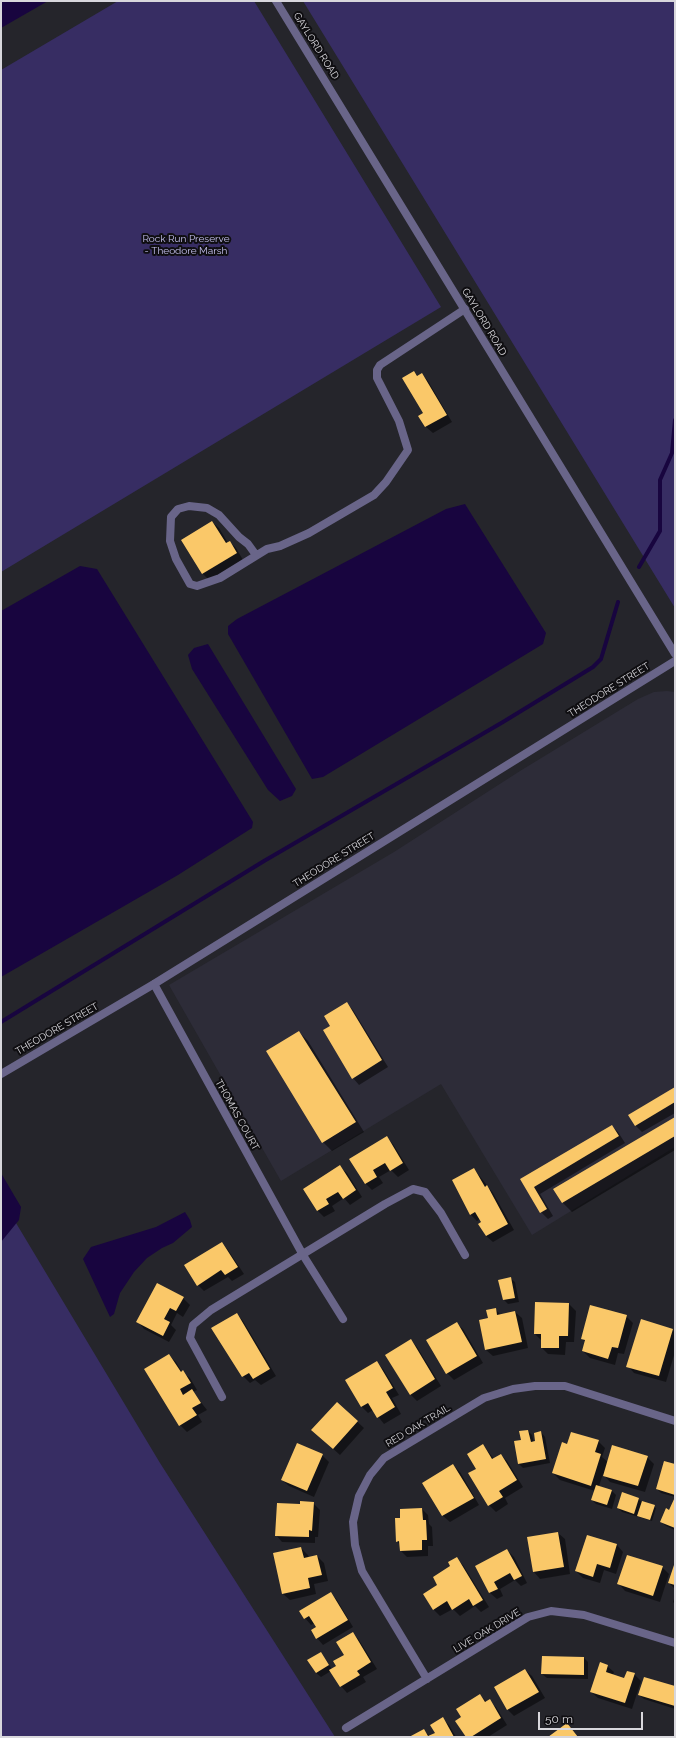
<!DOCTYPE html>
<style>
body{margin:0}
#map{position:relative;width:676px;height:1738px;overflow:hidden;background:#25252b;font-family:Raleway,sans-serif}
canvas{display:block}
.frame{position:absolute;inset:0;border:2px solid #d8d7dc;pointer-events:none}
.scale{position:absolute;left:538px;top:1712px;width:105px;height:18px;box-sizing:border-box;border:2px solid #d8d7dc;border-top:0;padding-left:5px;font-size:12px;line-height:14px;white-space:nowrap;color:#d8d7dc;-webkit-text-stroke:3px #0f0e11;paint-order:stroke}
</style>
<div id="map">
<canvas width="676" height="1738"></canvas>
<div class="frame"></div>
<div class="scale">50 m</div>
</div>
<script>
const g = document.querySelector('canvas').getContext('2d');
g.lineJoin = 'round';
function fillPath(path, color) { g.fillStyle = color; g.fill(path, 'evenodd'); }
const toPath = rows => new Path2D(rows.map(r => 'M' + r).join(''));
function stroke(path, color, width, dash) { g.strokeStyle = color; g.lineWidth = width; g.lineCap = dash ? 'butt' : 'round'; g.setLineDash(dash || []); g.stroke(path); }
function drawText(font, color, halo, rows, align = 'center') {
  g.font = font + ' Raleway,sans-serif'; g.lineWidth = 4; g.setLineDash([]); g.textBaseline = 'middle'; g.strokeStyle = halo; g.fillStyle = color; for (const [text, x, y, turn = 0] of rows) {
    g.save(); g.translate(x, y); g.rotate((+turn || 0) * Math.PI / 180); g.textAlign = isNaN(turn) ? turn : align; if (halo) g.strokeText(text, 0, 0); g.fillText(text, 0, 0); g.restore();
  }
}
fillPath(toPath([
 [667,691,675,692,675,1147,532,1235,441,1084,281,1181,169,985,394,852,520,771,638,699,654,692]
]), '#2d2c38');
fillPath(toPath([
 [118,1,254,1,441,307,1,572,1,70],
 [303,1,675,1,675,608],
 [1,1198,160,1463,335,1737,1,1737]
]), '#372d63');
fillPath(toPath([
 [1,1,48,1,1,28],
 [465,504,546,633,543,644,323,777,312,779,228,634,228,626,237,619,446,509],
 [80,566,97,569,253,822,252,828,178,875,1,977,1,611],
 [208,644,296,789,292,796,280,801,268,790,192,669,188,655,194,648],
 [1,1173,21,1207,19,1220,1,1242],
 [185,1212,190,1220,192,1227,173,1243,162,1248,147,1258,134,1272,120,1293,114,1314,110,1317,83,1259,91,1247,156,1227]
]), '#18053f');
fillPath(toPath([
 [414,372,418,376,422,374,428,381,452,422,433,433,426,427,420,416,424,413],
 [212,522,219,528,228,543,230,542,236,548,243,560,209,580,203,574,182,540],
 [347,1003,353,1010,388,1067,359,1085,353,1078,331,1026],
 [299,1032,308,1041,364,1132,332,1151,323,1142,267,1052],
 [675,1088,675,1113,642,1132,636,1126,629,1115],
 [675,1118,675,1150,572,1212,563,1203,555,1189],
 [612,1126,618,1132,625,1143,540,1194,553,1216,548,1219,541,1212,522,1180],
 [386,1137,393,1144,409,1170,398,1177,391,1170,379,1177,383,1183,372,1190,365,1183],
 [340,1167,347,1173,362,1197,350,1205,344,1198,332,1206,335,1211,324,1217,318,1211,304,1189],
 [474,1169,493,1193,514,1230,493,1242,486,1236,480,1224,482,1223,480,1219,477,1221,471,1215,453,1181],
 [222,1243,228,1250,244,1274,232,1281,228,1277,204,1291,198,1285],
 [510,1278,515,1282,519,1302,508,1304,504,1300],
 [183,1298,190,1305,183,1317,177,1313,171,1325,176,1330,169,1342,144,1329,138,1322],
 [569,1304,576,1311,574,1342,566,1342,565,1355,548,1354,542,1348,542,1341,535,1334],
 [495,1309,501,1315,515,1312,522,1318,528,1348,493,1356,486,1350,489,1318],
 [237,1314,243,1321,276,1376,261,1385,255,1380,250,1383,243,1376],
 [626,1316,633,1323,624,1354,618,1353,615,1365,590,1358,583,1351,585,1342,582,1338],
 [641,1321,673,1330,675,1332,675,1352,666,1382,634,1373,628,1366],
 [456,1323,463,1329,483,1363,454,1380,447,1373],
 [411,1340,417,1347,441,1386,417,1401,410,1394],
 [169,1355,176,1362,182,1372,190,1378,197,1390,193,1392,207,1410,198,1415,202,1422,187,1432,180,1425],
 [376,1362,383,1369,399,1395,392,1398,401,1414,384,1424,373,1410,368,1413,362,1407,346,1380],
 [337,1403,364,1428,340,1455,319,1436],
 [528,1431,532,1435,534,1443,536,1442,541,1432,545,1437,550,1463,523,1468,519,1464,515,1442,522,1441],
 [598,1441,605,1448,602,1457,608,1462,647,1457,654,1464,645,1492,610,1482,603,1474,599,1486,612,1491,616,1495,612,1509,596,1504,592,1500,595,1491,560,1480,553,1473,568,1445],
 [483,1445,494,1459,501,1455,507,1461,523,1487,505,1498,508,1504,496,1512,489,1505],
 [322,1455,329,1462,314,1497,289,1486,282,1480],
 [453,1465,460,1472,479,1505,450,1522,443,1516,423,1483],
 [675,1465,675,1497,661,1493,657,1489],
 [638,1499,642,1502,656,1508,652,1521,622,1512,618,1508],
 [675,1500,675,1530,666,1526,661,1522,670,1511],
 [313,1503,320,1510,318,1537,315,1537,315,1543,282,1542,276,1535,300,1505],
 [422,1509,428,1515,429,1524,432,1527,433,1546,428,1546,428,1556,407,1557,401,1551,400,1545,397,1541,401,1519],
 [558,1533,565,1539,570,1574,540,1579,534,1572,528,1537],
 [617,1545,623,1552,616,1574,604,1570,600,1583,583,1578,576,1571],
 [301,1548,308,1555,309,1558,317,1556,324,1563,328,1581,314,1584,316,1594,290,1600,283,1594],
 [507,1550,514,1557,527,1583,521,1586,515,1580,500,1589,503,1596,497,1599,490,1593,476,1567],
 [456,1558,463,1565,489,1607,481,1612,475,1606,460,1616,453,1609,440,1616,434,1610,424,1594,439,1585],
 [675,1565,675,1589,669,1583],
 [662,1567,669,1574,660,1602,625,1591,619,1584],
 [331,1593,337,1600,353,1627,323,1645,317,1638,317,1628,315,1623,311,1625,305,1618],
 [675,1596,675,1604,673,1602],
 [353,1633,359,1640,377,1669,363,1677,366,1682,347,1693,341,1686,331,1671,321,1677,316,1673,320,1653,332,1669,338,1666,345,1655],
 [584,1658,588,1662,588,1679,547,1678,542,1674],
 [607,1666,614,1672,613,1675,625,1679,634,1674,641,1681,632,1709,598,1698,591,1692],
 [525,1670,532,1676,545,1698,514,1716,508,1710,495,1688],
 [675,1687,675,1709,644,1699,639,1695],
 [480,1695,487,1702,489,1701,496,1707,507,1725,488,1737,467,1737,463,1717],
 [442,1718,449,1725,456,1737,412,1737,423,1730,430,1736,436,1733]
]), '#0007');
stroke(toPath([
 [639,567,660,531,660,480,672,453,675,420],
 [1,1022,264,861,503,722,593,667,601,659,618,602]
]), '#18053f', 4);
fillPath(toPath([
 [414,371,417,376,422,373,447,415,425,427,418,416,423,413,402,378],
 [212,521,226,543,230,541,237,553,202,574,181,540],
 [347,1002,382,1060,352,1079,323,1030,330,1026,324,1016],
 [299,1031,356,1122,322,1143,266,1051],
 [675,1087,675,1102,635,1126,628,1115],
 [675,1117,675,1136,562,1203,553,1189],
 [612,1125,619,1136,534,1187,547,1209,540,1213,520,1179],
 [387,1136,403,1163,390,1171,385,1163,373,1170,377,1177,365,1184,349,1159],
 [340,1165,356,1190,343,1199,338,1192,326,1199,329,1204,317,1211,303,1189],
 [474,1168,485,1187,487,1185,508,1224,486,1236,478,1224,481,1222,475,1212,470,1215,452,1180],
 [222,1242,238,1267,225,1275,221,1270,197,1286,184,1265],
 [511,1277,515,1298,503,1300,498,1280],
 [157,1283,184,1297,176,1311,170,1308,164,1319,170,1322,163,1336,136,1322],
 [535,1302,569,1303,568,1336,559,1336,559,1348,541,1348,541,1334,534,1334],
 [590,1305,627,1315,618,1348,612,1347,608,1359,582,1351,585,1340,581,1339],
 [496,1308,497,1315,515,1311,522,1342,485,1350,479,1320,488,1318,486,1310],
 [237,1313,270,1369,253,1379,249,1373,242,1377,211,1328],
 [641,1319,673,1329,659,1376,626,1367],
 [457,1322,477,1356,446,1374,426,1340],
 [411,1339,435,1379,410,1395,385,1355],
 [169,1354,181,1372,183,1370,191,1383,180,1389,183,1395,192,1389,201,1403,192,1408,197,1415,179,1426,144,1369],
 [377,1361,393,1388,386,1392,395,1407,377,1418,368,1403,361,1407,345,1380],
 [337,1402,358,1421,333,1449,311,1430],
 [528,1430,531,1442,535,1441,534,1433,541,1431,546,1459,518,1464,514,1441,521,1440,519,1431],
 [571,1432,599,1440,595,1452,601,1454,591,1486,552,1473,562,1442,567,1444],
 [297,1443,323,1454,307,1491,281,1480],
 [483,1444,492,1459,501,1454,517,1480,499,1491,503,1497,488,1506,468,1473,476,1469,467,1454],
 [612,1445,648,1456,638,1486,603,1476],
 [664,1461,675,1464,675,1495,656,1489],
 [453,1464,474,1498,442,1516,422,1483],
 [596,1485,612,1490,607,1505,591,1500],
 [622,1492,639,1498,634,1514,617,1508],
 [675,1497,675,1528,660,1522,666,1508,669,1510],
 [300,1501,314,1502,312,1531,309,1530,309,1537,275,1536,277,1503,300,1504],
 [642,1501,655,1505,650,1520,637,1516],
 [422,1508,423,1520,426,1520,427,1540,422,1540,422,1550,400,1551,399,1541,396,1542,395,1518,400,1518,400,1509],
 [558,1532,564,1567,533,1572,527,1537],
 [587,1535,617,1544,610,1568,597,1564,593,1577,575,1571],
 [301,1547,304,1558,317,1555,322,1575,308,1578,310,1588,282,1594,273,1553],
 [507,1549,522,1576,514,1580,510,1573,494,1582,498,1589,489,1593,475,1566],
 [627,1555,663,1566,653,1596,617,1584],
 [457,1557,483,1600,473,1606,469,1599,452,1610,447,1601,433,1610,423,1594,437,1585,433,1577,450,1566,448,1562],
 [675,1562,675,1585,668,1583],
 [331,1592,348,1620,316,1639,311,1630,316,1627,309,1616,304,1619,299,1611],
 [353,1632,371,1662,357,1671,360,1675,340,1687,329,1670,336,1666,333,1661,344,1655,336,1642],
 [321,1652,329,1665,316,1673,307,1660],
 [542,1656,584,1657,584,1675,541,1674],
 [600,1662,608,1665,606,1672,624,1678,627,1671,635,1673,625,1703,590,1692],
 [525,1669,539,1692,507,1710,494,1687],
 [644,1677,675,1686,675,1706,638,1695],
 [480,1694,485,1702,490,1699,501,1718,471,1737,466,1737,455,1721,461,1717,456,1709],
 [443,1717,454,1737,409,1737,424,1729,428,1736,435,1733,430,1725],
 [567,1723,578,1737,548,1737]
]), '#fac869');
stroke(toPath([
 [256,555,248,544,239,537,219,515,207,508,189,506,178,509,171,517,170,541,176,559,190,584,197,586,220,578,267,549,280,546,309,533,374,495,386,482,408,450,399,421,377,378,377,370,380,365,465,309]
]), '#696589', 8);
stroke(toPath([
 [154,984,303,1255,343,1319],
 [222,1397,190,1338,193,1325,211,1310,385,1204,413,1189,425,1192,441,1213,465,1255],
 [427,1679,362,1571,355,1545,353,1522,359,1496,370,1475,384,1458,484,1398,513,1389,535,1386,565,1386,675,1421],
 [346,1728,528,1617,551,1611,584,1615,675,1643]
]), '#696589', 8);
stroke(toPath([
 [276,1,675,654],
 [1,1074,154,984,675,661]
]), '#696589', 8);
drawText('10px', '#d8d7dc', '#0f0e11', [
 ["GAYLORD ROAD",316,46,58],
 ["GAYLORD ROAD",484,322,59],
 ["THEODORE STREET",609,690,-32],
 ["THEODORE STREET",334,860,-32],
 ["THEODORE STREET",57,1029,-30],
 ["THOMAS COURT",237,1115,61],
 ["RED OAK TRAIL",418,1426,-31],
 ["LIVE OAK DRIVE",487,1631,-31]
]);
drawText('10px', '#c6c2ef', '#0f0e11', [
 ["Rock Run Preserve",186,239],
 ["- Theodore Marsh",186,251]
]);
</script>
